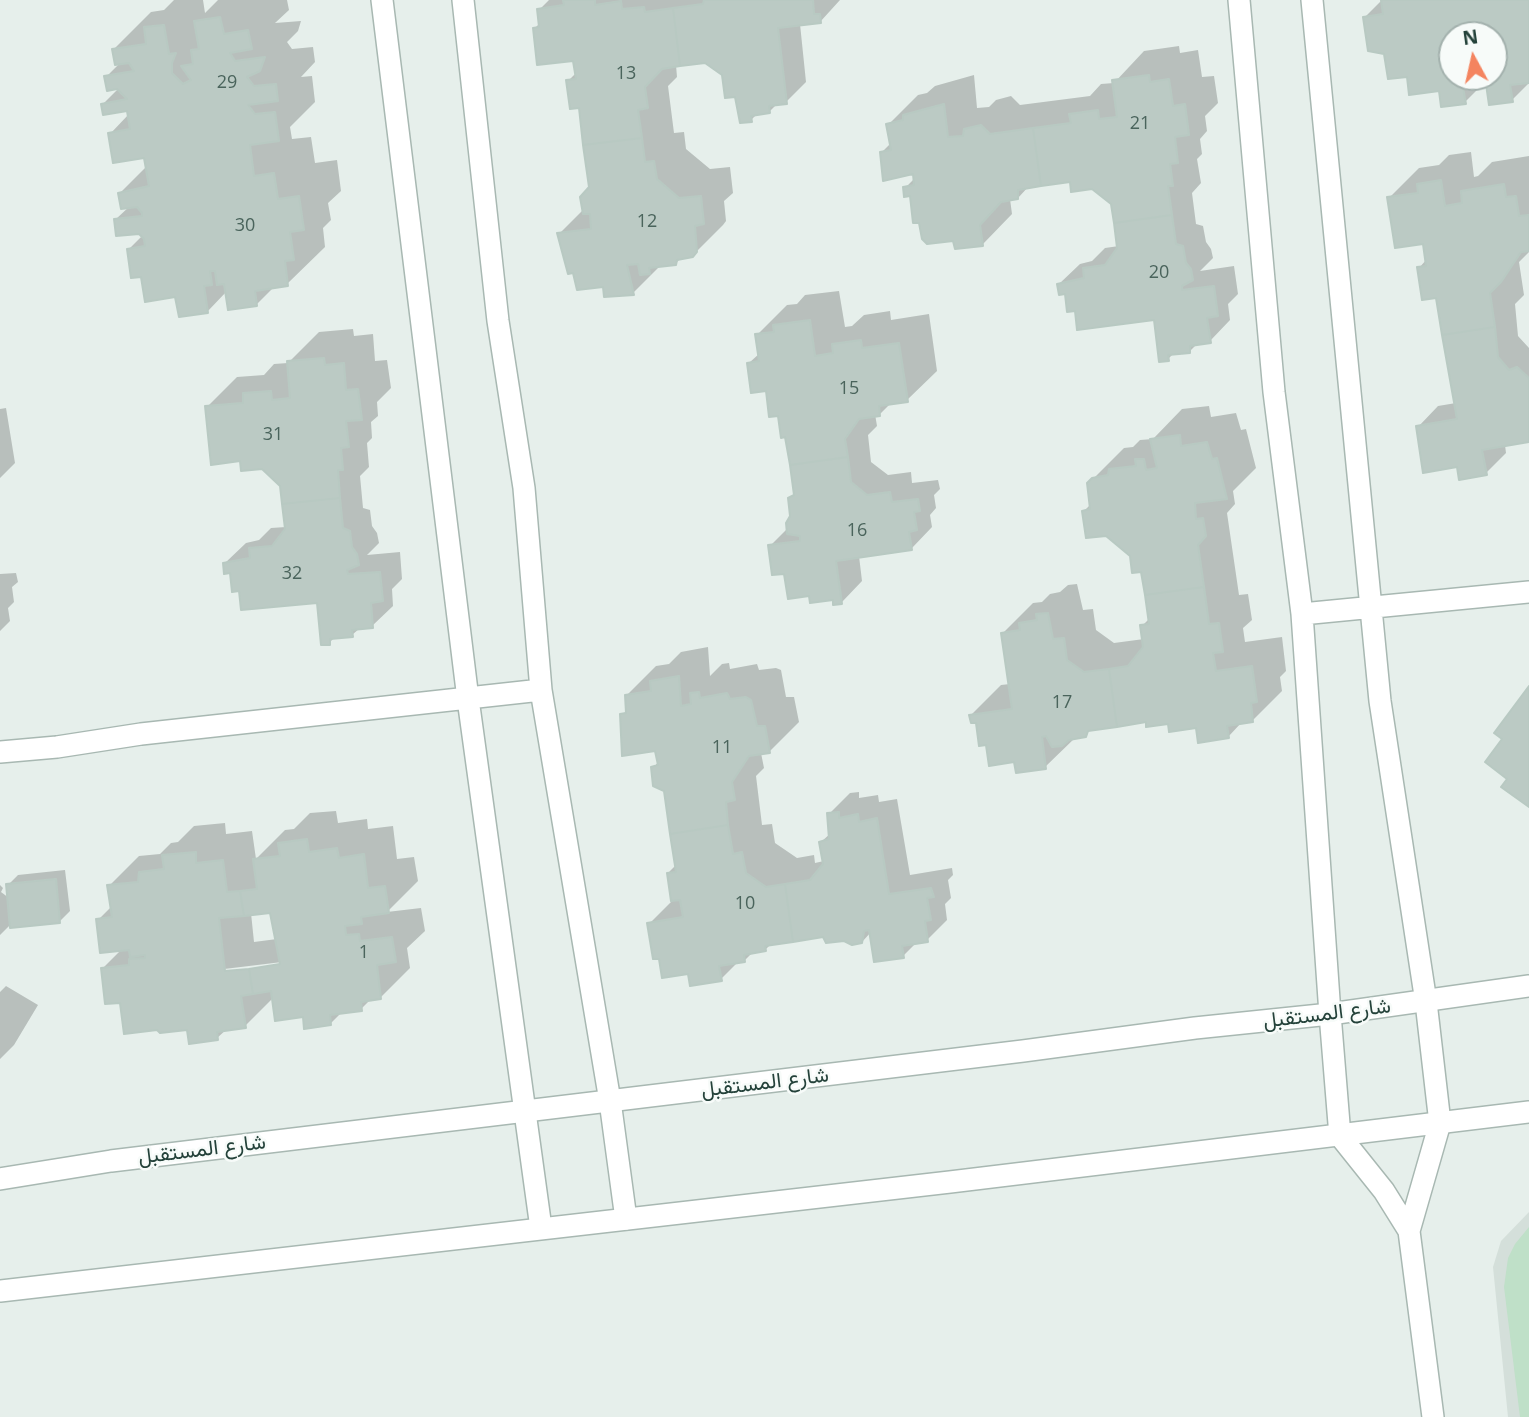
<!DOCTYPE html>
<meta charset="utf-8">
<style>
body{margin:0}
#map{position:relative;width:1529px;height:1417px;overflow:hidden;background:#e6efeb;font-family:"Open Sans",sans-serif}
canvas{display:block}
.north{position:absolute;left:1438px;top:21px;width:70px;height:70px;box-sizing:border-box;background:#f7fbf9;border:2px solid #a3b1ad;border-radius:50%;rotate:352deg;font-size:19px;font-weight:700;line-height:28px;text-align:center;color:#24423a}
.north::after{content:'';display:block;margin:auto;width:24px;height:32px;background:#f4845f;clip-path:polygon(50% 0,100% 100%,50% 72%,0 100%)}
</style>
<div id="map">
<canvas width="1529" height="1417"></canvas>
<div class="north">N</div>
</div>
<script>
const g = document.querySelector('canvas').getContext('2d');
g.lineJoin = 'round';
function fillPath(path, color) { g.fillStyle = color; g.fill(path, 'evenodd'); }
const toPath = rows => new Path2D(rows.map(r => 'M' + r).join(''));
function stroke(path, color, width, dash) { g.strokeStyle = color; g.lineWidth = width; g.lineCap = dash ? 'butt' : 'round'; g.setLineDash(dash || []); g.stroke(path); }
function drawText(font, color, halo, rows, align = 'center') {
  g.font = font + ' "Open Sans",Vazirmatn,sans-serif'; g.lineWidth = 5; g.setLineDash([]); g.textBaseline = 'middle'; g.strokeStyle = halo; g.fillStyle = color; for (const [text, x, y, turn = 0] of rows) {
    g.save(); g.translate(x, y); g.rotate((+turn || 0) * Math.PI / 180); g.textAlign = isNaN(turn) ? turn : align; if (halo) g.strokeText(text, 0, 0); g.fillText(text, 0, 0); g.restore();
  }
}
fillPath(toPath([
 [1529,1212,1529,1417,1508,1417,1493,1267,1501,1241]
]), '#d4dfda');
fillPath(toPath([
 [1529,1227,1529,1417,1520,1417,1504,1287,1508,1258,1515,1244]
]), '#bfe0c8');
fillPath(toPath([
 [174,0,203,0,205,13,218,0,287,0,289,10,275,23,301,21,298,31,287,42,292,49,313,47,315,62,301,77,312,76,315,102,290,127,292,139,311,137,315,163,337,160,341,191,328,203,331,220,323,228,325,247,287,284,275,286,256,305,227,291,207,312,142,275,129,249,143,235,116,219,130,206,120,193,147,166,145,156,110,134,129,114,128,109,102,105,120,87,106,77,121,62,114,49,151,12,164,10],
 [549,0,840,0,820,22,800,24,806,82,786,102,777,104,769,112,758,113,751,120,724,74,705,62,676,65,677,77,668,86,674,133,684,132,686,149,710,169,730,167,733,193,724,201,726,221,723,225,692,256,682,257,676,263,661,265,633,293,604,285,559,234,584,209,591,188,581,106,568,81,577,72,575,59,534,29,540,23,539,10],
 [1382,0,1529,0,1529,83,1512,100,1487,80,1465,102,1408,75,1385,53,1365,17],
 [1452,35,1494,35,1494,77,1452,77],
 [1179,46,1180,53,1198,50,1202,77,1214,76,1218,103,1205,116,1207,131,1200,139,1202,154,1197,159,1201,183,1192,193,1196,224,1203,226,1206,242,1211,249,1213,258,1200,271,1234,266,1238,294,1228,304,1230,320,1210,341,1198,343,1190,351,1175,352,1168,359,1155,318,1076,309,1059,284,1080,264,1092,261,1105,248,1119,246,1113,203,1093,187,1071,180,1029,186,1018,198,1010,199,1012,214,983,244,954,239,905,188,915,178,914,172,882,152,891,143,888,125,918,95,927,93,935,86,974,75,977,108,989,107,996,100,1011,96,1020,105,1090,96,1101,84,1114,83,1144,51],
 [1471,152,1474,177,1478,176,1492,162,1529,156,1529,252,1519,262,1524,295,1515,304,1518,336,1529,348,1529,441,1505,445,1506,453,1486,473,1459,465,1418,427,1438,406,1456,403,1437,296,1419,268,1427,259,1425,242,1389,198,1419,168,1439,165,1449,155],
 [839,291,845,327,852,326,864,315,890,311,891,320,929,314,937,371,907,400,891,403,880,414,875,414,877,426,868,435,871,462,888,475,911,472,912,483,938,480,940,489,934,495,936,508,930,515,932,527,912,548,859,556,862,581,842,602,834,598,810,594,786,572,770,546,788,528,792,516,789,499,795,493,787,435,779,414,767,389,749,363,760,353,757,335,787,305,797,304,805,295],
 [353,329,354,336,373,334,375,361,387,360,391,388,377,402,378,416,371,422,372,438,367,443,369,467,360,476,363,508,370,510,372,526,377,533,379,543,367,555,400,552,402,579,392,589,393,606,372,626,360,628,352,635,336,636,329,643,319,601,241,589,225,563,246,543,259,540,271,528,286,527,282,485,263,467,242,459,207,407,237,377,264,375,274,364,288,363,319,332],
 [1209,406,1211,417,1236,413,1241,430,1246,429,1256,468,1233,491,1235,504,1227,513,1239,595,1248,594,1252,620,1243,628,1245,642,1282,637,1286,671,1280,677,1282,691,1252,721,1242,722,1228,737,1197,726,1147,721,1093,728,1085,735,1076,737,1045,767,1016,760,987,743,977,721,971,715,1001,685,1010,684,1003,633,1033,603,1042,602,1050,594,1060,592,1068,585,1077,584,1083,610,1093,609,1096,630,1114,643,1144,639,1142,626,1150,618,1143,570,1132,555,1084,511,1091,504,1089,483,1124,448,1133,447,1140,440,1153,439,1182,409],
 [6,408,15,463,0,478,0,409],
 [16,573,18,582,12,587,14,602,8,608,10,621,0,631,0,574],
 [708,647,710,676,722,664,729,663,730,669,757,664,759,670,776,668,781,670,786,697,794,697,799,722,769,752,761,753,764,768,756,776,762,825,772,824,775,843,797,858,814,855,815,863,824,861,821,842,831,833,829,814,850,793,859,792,859,798,878,795,879,802,897,799,910,875,952,868,953,875,948,880,951,898,945,904,947,920,927,940,917,942,903,956,871,932,862,942,824,935,772,943,765,950,754,951,744,961,738,962,721,979,690,972,649,924,673,900,668,873,676,865,665,790,653,768,659,761,656,749,622,715,627,710,626,696,656,666,669,664,681,652],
 [336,811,338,823,367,819,368,829,393,826,397,859,414,857,418,881,387,912,421,908,425,931,407,948,410,968,380,998,371,999,361,1009,342,1012,331,1023,304,1015,273,998,245,1026,227,1029,217,1038,122,1001,102,969,122,949,98,920,112,906,109,886,139,856,160,854,171,843,178,842,194,826,225,823,226,834,252,831,256,859,285,830,294,829,310,813],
 [272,911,277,939,254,942,251,913],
 [282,962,283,965,216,974,216,970],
 [65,870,70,911,60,921,12,923,0,935,0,885,3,888,1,892,9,898,8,885,18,875],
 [6,986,38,1005,14,1045,0,1059,0,992]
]), '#0003');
const building = toPath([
 [563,0,595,0,595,5,621,1,622,9,644,7,645,12,673,8,680,66,662,69,645,87,648,108,638,110,642,138,583,145,579,108,570,109,566,80,576,79,573,61,537,65,533,28,539,27,537,9,564,5,563,0],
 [704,0,813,0,814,14,820,14,821,23,778,28,787,104,769,106,770,113,751,116,752,122,740,123,735,97,725,98,722,75,705,63,680,66,673,8,703,4,704,0],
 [1381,0,1529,0,1529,83,1510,85,1513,102,1489,105,1485,77,1494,77,1494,35,1452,35,1452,77,1461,77,1466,104,1441,107,1439,91,1409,95,1407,77,1388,79,1384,54,1368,51,1363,17,1383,14,1381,0],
 [220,17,224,34,248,30,252,49,230,53,235,61,265,57,260,71,247,77,254,86,276,84,278,101,248,105,255,114,275,112,279,141,250,145,254,176,274,173,278,199,299,196,304,230,290,232,294,260,285,261,288,286,255,291,257,306,228,310,224,284,217,285,215,271,210,271,212,285,204,286,208,313,179,317,175,297,145,302,141,277,131,278,127,249,145,246,144,239,139,234,116,236,114,219,142,216,142,213,137,207,121,209,118,193,149,186,144,158,113,163,108,133,130,129,127,111,103,115,101,104,127,99,117,89,107,91,104,76,134,71,129,63,115,65,112,49,146,44,144,27,164,25,169,54,176,53,172,63,172,73,183,84,191,80,181,66,193,64,191,50,199,49,194,21,220,17],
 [1149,75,1150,82,1169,79,1173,106,1185,104,1189,135,1175,137,1178,163,1170,164,1173,186,1168,186,1172,215,1114,223,1111,204,1092,189,1071,192,1070,182,1041,186,1033,128,1071,123,1069,114,1098,110,1099,119,1117,117,1112,80,1149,75],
 [944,104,948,137,963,136,964,129,981,125,990,134,1033,128,1041,186,1018,190,1018,199,1001,202,980,225,983,246,955,249,953,241,927,244,922,239,919,223,913,223,910,196,904,197,903,187,914,185,913,174,883,181,880,152,891,150,886,124,903,120,903,115,944,104],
 [642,138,645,162,654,161,657,179,679,198,701,196,704,224,695,226,697,252,693,257,677,260,676,265,649,268,650,274,640,275,638,264,627,265,634,295,604,297,603,287,577,290,573,273,568,274,557,233,591,229,590,214,583,214,580,197,589,187,583,145,642,138],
 [1441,180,1445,206,1462,203,1461,191,1504,184,1506,197,1516,196,1519,216,1529,215,1529,251,1521,252,1501,282,1490,293,1495,327,1442,335,1436,298,1422,300,1417,267,1426,266,1423,244,1395,248,1387,197,1418,193,1417,184,1441,180],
 [1172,215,1176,244,1183,246,1186,263,1191,269,1193,280,1182,286,1182,290,1214,286,1218,316,1207,318,1211,343,1190,346,1190,353,1168,355,1169,361,1159,362,1154,320,1077,330,1075,311,1067,312,1065,294,1059,295,1057,284,1084,278,1083,268,1105,265,1117,248,1114,223,1172,215],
 [810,320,815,356,833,353,832,344,861,340,862,348,899,343,908,402,879,406,880,416,859,419,845,439,848,457,790,465,785,437,781,438,778,416,769,417,766,391,751,393,747,363,759,361,755,334,774,332,773,325,810,320],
 [1495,327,1498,357,1509,370,1517,367,1529,378,1529,442,1482,450,1487,475,1459,480,1457,467,1423,473,1416,426,1457,419,1442,335,1495,327],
 [324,358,325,365,344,363,346,390,358,389,362,420,346,421,349,447,341,448,343,470,338,470,340,498,282,504,280,486,262,469,241,471,240,461,211,465,205,406,243,403,243,393,271,391,272,400,290,398,287,361,324,358],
 [1180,435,1181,446,1207,442,1212,459,1217,458,1227,499,1195,503,1196,519,1203,518,1206,536,1198,545,1204,587,1145,595,1141,572,1132,573,1130,556,1106,536,1086,538,1082,511,1090,509,1087,483,1092,478,1108,475,1109,469,1136,466,1135,459,1144,459,1146,470,1157,468,1150,439,1180,435],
 [848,457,851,482,867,495,890,492,892,502,918,499,920,511,914,512,917,530,909,532,912,550,836,561,842,604,833,605,833,600,810,603,809,596,788,599,784,574,772,575,768,545,800,541,800,536,787,534,786,523,790,516,788,498,794,495,790,465,848,457],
 [340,498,343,528,350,531,352,547,357,554,359,565,347,570,348,574,380,572,383,601,371,603,373,628,352,630,353,637,330,639,330,645,321,645,317,603,241,610,239,591,232,592,230,573,224,574,223,563,250,558,249,548,272,546,285,529,282,504,340,498],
 [1204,587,1209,624,1219,623,1223,652,1213,653,1216,671,1252,666,1257,702,1251,703,1253,722,1227,726,1229,738,1198,743,1196,728,1169,732,1168,724,1146,727,1146,722,1117,727,1109,669,1128,666,1143,647,1140,625,1149,624,1145,595,1204,587],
 [1048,613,1053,639,1064,638,1067,660,1084,672,1109,669,1117,727,1088,731,1086,737,1069,740,1062,746,1052,747,1046,736,1042,737,1046,769,1016,773,1014,762,989,766,986,745,979,746,976,723,971,723,969,715,1012,709,1001,633,1020,630,1019,623,1037,620,1036,614,1048,613],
 [679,676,681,706,691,704,690,693,699,692,700,698,727,693,730,699,746,697,751,700,757,726,765,726,770,753,749,756,732,782,735,800,726,802,728,825,670,834,664,791,653,786,651,767,658,765,655,751,622,756,620,714,626,713,625,695,651,691,650,681,679,676],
 [1529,686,1529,807,1501,787,1507,779,1485,762,1502,739,1494,733,1529,686],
 [839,812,839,818,858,814,859,822,877,818,889,894,931,888,934,897,927,898,931,920,925,921,928,942,902,946,904,958,874,962,869,930,864,931,862,943,852,945,844,941,826,943,823,937,793,942,785,884,810,880,823,864,819,842,829,839,827,813,839,812],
 [728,825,733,854,742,852,746,873,766,887,785,884,793,942,765,946,766,951,744,955,745,962,719,966,722,981,690,986,688,974,662,978,659,959,653,959,647,923,683,917,680,900,671,901,667,873,676,872,670,834,728,825],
 [307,839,309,852,337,848,339,858,364,854,368,888,385,886,389,913,361,917,362,924,345,926,346,935,359,934,360,941,392,937,396,962,377,965,381,999,361,1002,362,1011,330,1015,331,1025,304,1029,303,1017,275,1021,271,991,253,994,249,969,280,964,270,913,244,916,240,891,257,889,253,859,280,856,278,843,307,839],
 [196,852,196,863,223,860,227,892,240,891,244,916,219,918,225,971,249,969,253,994,241,996,246,1028,217,1032,218,1040,189,1044,187,1030,160,1033,157,1030,124,1034,120,1003,105,1004,101,968,129,965,129,959,145,958,145,955,130,957,129,950,100,953,96,919,112,917,107,885,138,882,139,872,164,869,162,855,196,852],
 [56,879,60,923,10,928,6,884,56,879]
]);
fillPath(building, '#bbcac4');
stroke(building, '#b8c9c2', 2);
const minor = toPath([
 [382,0,468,699,541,1228],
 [463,0,498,321,524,488,541,690,610,1101,626,1219],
 [1239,0,1274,392,1302,614,1330,1014,1340,1136,1384,1191,1409,1231],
 [1312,0,1380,701,1426,1002,1440,1123,1409,1231,1433,1417],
 [1302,614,1529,592],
 [0,752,57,747,141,734,541,690]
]);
const tertiary = toPath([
 [0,1179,111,1161,1023,1051,1195,1028,1330,1014,1529,986],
 [0,1291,950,1182,1529,1112]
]);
stroke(minor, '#a8b8b2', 24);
stroke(tertiary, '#a8b8b2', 24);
stroke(minor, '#fff', 21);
stroke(tertiary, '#fff', 21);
drawText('18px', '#4a645c', null, [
 ["13",626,74],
 ["29",227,83],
 ["21",1140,124],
 ["12",647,222],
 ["30",245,226],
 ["20",1159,273],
 ["15",849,389],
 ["31",273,435],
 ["16",857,531],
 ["32",292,574],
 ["17",1062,703],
 ["11",722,748],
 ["10",745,904],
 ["1",364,953]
]);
drawText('21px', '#24423a', '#f7fbf9', [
 ["شارع المستقبل",1327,1014,-7],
 ["شارع المستقبل",765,1083,-7],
 ["شارع المستقبل",202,1150,-7]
]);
</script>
